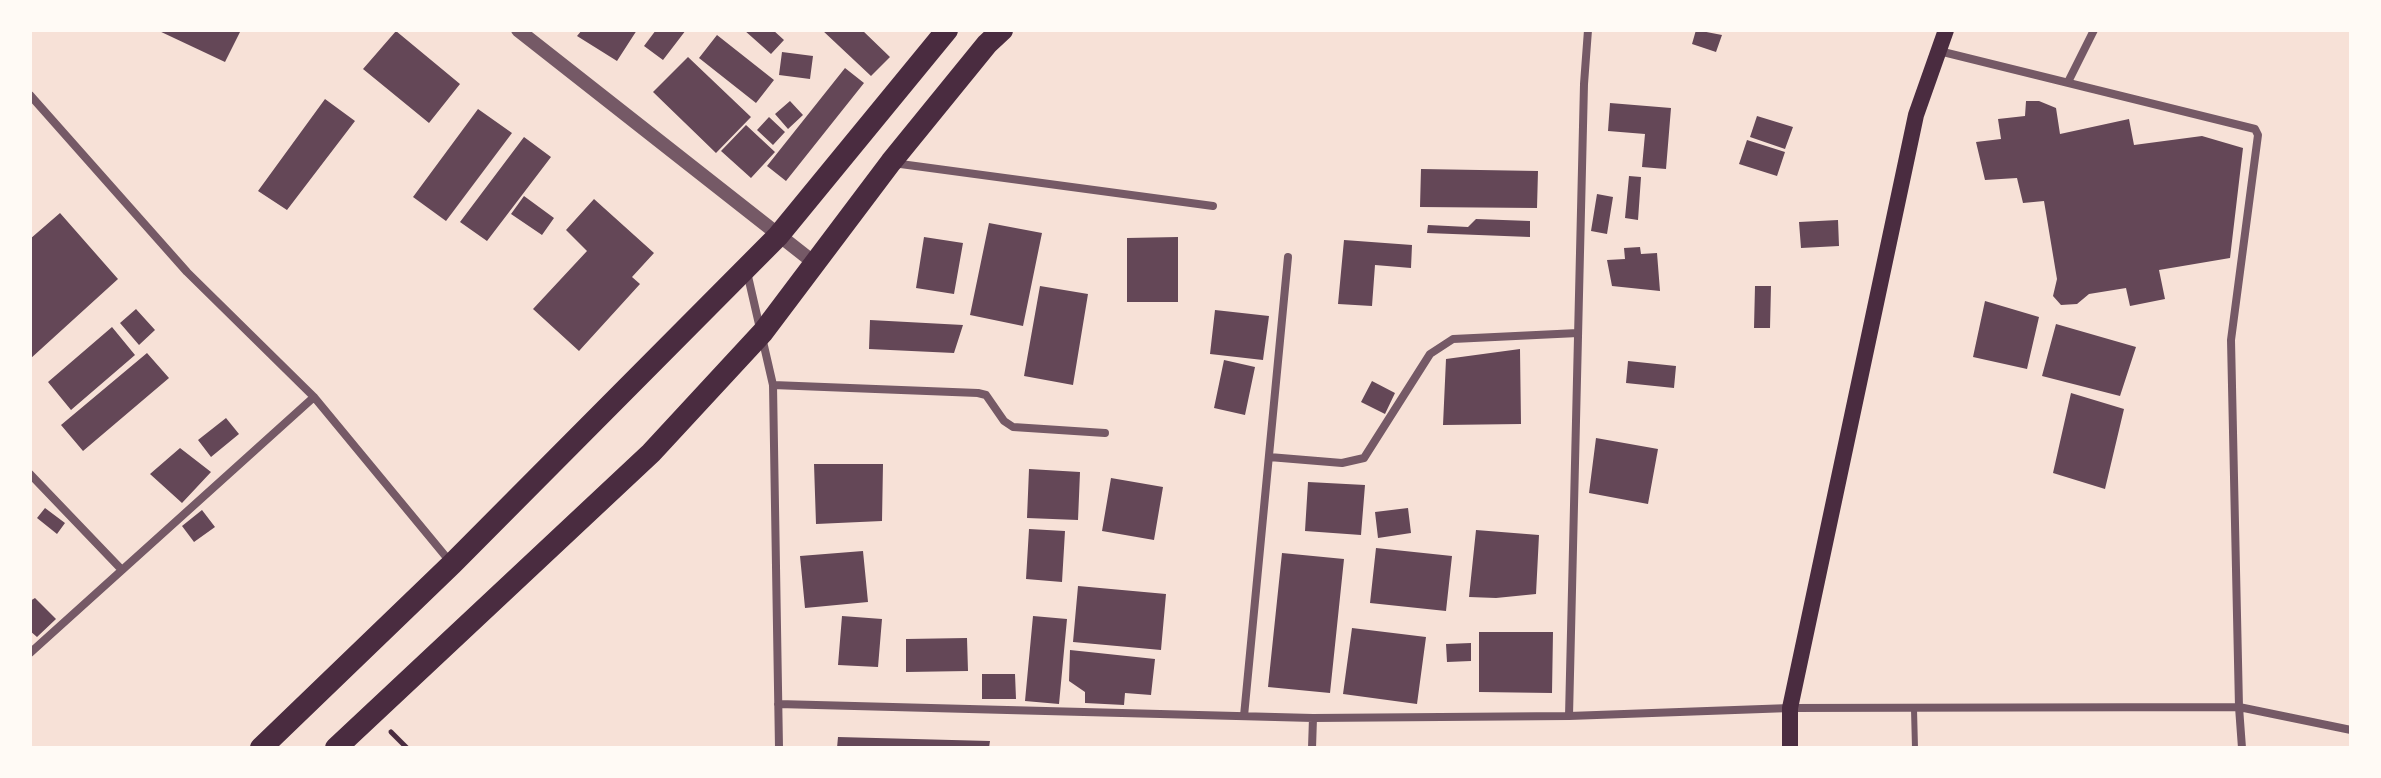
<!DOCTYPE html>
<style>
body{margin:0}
#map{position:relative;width:2381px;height:778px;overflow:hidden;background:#f7e1d7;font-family:"Golos Text",sans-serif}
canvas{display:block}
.frame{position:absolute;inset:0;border:32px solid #fffaf5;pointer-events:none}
</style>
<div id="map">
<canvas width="2381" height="778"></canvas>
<div class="frame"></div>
</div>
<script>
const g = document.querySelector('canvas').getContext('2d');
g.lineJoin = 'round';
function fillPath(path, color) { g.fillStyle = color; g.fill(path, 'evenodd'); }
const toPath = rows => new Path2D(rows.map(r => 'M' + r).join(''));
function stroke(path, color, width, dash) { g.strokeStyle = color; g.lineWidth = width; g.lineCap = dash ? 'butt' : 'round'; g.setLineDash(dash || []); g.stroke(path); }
fillPath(toPath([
 [157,30,241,30,225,62],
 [582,30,637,30,617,61,577,36],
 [656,30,686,30,663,60,644,46],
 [744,30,773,30,784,40,771,54],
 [822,30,862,30,890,57,871,76],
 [1696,30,1722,35,1716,52,1692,44],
 [396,31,460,84,429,123,363,69],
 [717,35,774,80,756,103,699,58],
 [782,52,813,56,810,79,779,75],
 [688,57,751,117,716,153,653,92],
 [845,68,864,83,786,181,767,166],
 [325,99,355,121,287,210,258,191],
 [790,101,803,115,788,129,775,114],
 [2026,101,2039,101,2056,108,2060,134,2129,119,2134,145,2202,136,2243,148,2230,258,2159,270,2165,299,2130,306,2126,288,2089,294,2077,304,2061,305,2053,296,2057,279,2044,201,2023,203,2017,178,1985,180,1976,142,2001,139,1998,119,2025,116],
 [1610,103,1671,108,1666,169,1642,167,1645,134,1608,131],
 [478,109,512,133,446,221,413,197],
 [1757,116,1793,127,1785,149,1750,137],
 [769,117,785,132,773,145,757,130],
 [746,125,775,152,751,178,721,151],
 [524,137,551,157,487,241,460,222],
 [1747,140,1785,152,1777,176,1739,164],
 [1421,169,1538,171,1537,208,1420,207],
 [1629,176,1641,177,1638,220,1625,218],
 [1597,194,1613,197,1607,234,1591,231],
 [524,196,554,218,542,235,511,214],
 [594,199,654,253,632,277,640,284,579,351,533,309,587,251,566,230],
 [60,213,118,279,30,359,30,239],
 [1476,219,1530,221,1530,237,1427,233,1428,225,1468,227],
 [1838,220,1839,246,1801,248,1799,222],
 [989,223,1042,233,1023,326,970,315],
 [924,237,963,243,954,294,916,288],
 [1178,237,1178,302,1127,302,1127,238],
 [1344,240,1412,245,1411,268,1375,265,1372,306,1338,304],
 [1640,247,1641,254,1657,253,1660,291,1612,286,1607,260,1625,259,1624,248],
 [1040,286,1088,294,1073,385,1024,376],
 [1755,286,1771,286,1770,328,1754,328],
 [1985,301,2039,317,2027,369,1973,357],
 [136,309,155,330,139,345,120,323],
 [1215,310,1269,316,1263,360,1210,354],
 [870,320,963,325,954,353,869,349],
 [2056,324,2136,347,2120,396,2042,376],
 [112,327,135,355,71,410,48,382],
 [1520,349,1521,424,1443,425,1446,359],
 [147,353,169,378,83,451,61,425],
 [1224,360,1255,367,1245,415,1214,408],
 [1628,361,1676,366,1674,388,1626,383],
 [1372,381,1395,393,1385,414,1361,402],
 [2071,393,2124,409,2105,489,2053,473],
 [226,418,239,434,211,457,198,440],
 [1596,438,1658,449,1648,504,1589,493],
 [180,448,211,472,182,503,150,474],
 [814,464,883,464,882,521,816,524],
 [1029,469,1080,472,1078,520,1027,518],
 [1111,478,1163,487,1154,540,1102,531],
 [1308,482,1365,485,1361,535,1305,531],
 [45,508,65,523,57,534,37,518],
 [1408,508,1411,533,1378,538,1375,512],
 [202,510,215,527,194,542,182,526],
 [1029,529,1065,531,1062,582,1026,579],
 [1476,530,1539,535,1536,594,1496,598,1469,597],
 [1376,548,1452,556,1446,611,1370,603],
 [863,551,868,602,805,608,800,556],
 [1282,553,1344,559,1330,693,1268,687],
 [1078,586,1166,594,1161,650,1073,642],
 [35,598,56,619,37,637,30,631,30,601],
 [842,616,882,619,878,667,838,665],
 [1033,616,1067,619,1059,704,1025,701],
 [1352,628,1426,637,1417,704,1343,694],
 [1479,632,1553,632,1552,693,1479,692],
 [967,638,968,671,906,672,906,639],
 [1471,643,1471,661,1447,662,1446,644],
 [1070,650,1155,659,1151,695,1125,693,1124,705,1085,703,1085,692,1069,681],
 [982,674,1015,674,1016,699,982,699],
 [838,737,990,741,989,748,837,748]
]), '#644757');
stroke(toPath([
 [391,732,407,748]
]), '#4a2c40', 5);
stroke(toPath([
 [1914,709,1915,748]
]), '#755966', 6);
stroke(toPath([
 [1939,51,2255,129,2258,135,2231,340,2239,707,2351,730],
 [2068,82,2094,30],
 [30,95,187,272,314,397,452,564],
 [893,163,1213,206],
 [747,272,773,385,779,748],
 [773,385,978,393,986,395,1004,421,1013,427,1105,433],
 [1269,457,1342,463,1364,458,1430,354,1453,339,1578,333],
 [30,474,122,570],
 [30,653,314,397],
 [778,704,1313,718,1569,716,1790,708,2239,707,2242,748],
 [1244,716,1288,257],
 [1569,716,1584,84,1588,30],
 [1312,748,1313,718]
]), '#755966', 8);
stroke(toPath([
 [518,30,817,265]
]), '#755966', 14);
stroke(toPath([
 [1790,748,1790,708,1916,115,1946,30]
]), '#4a2c40', 16);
stroke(toPath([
 [261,748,452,564,778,236,947,30],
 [336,748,651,453,763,332,891,162,987,44,1002,30]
]), '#4a2c40', 22);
</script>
